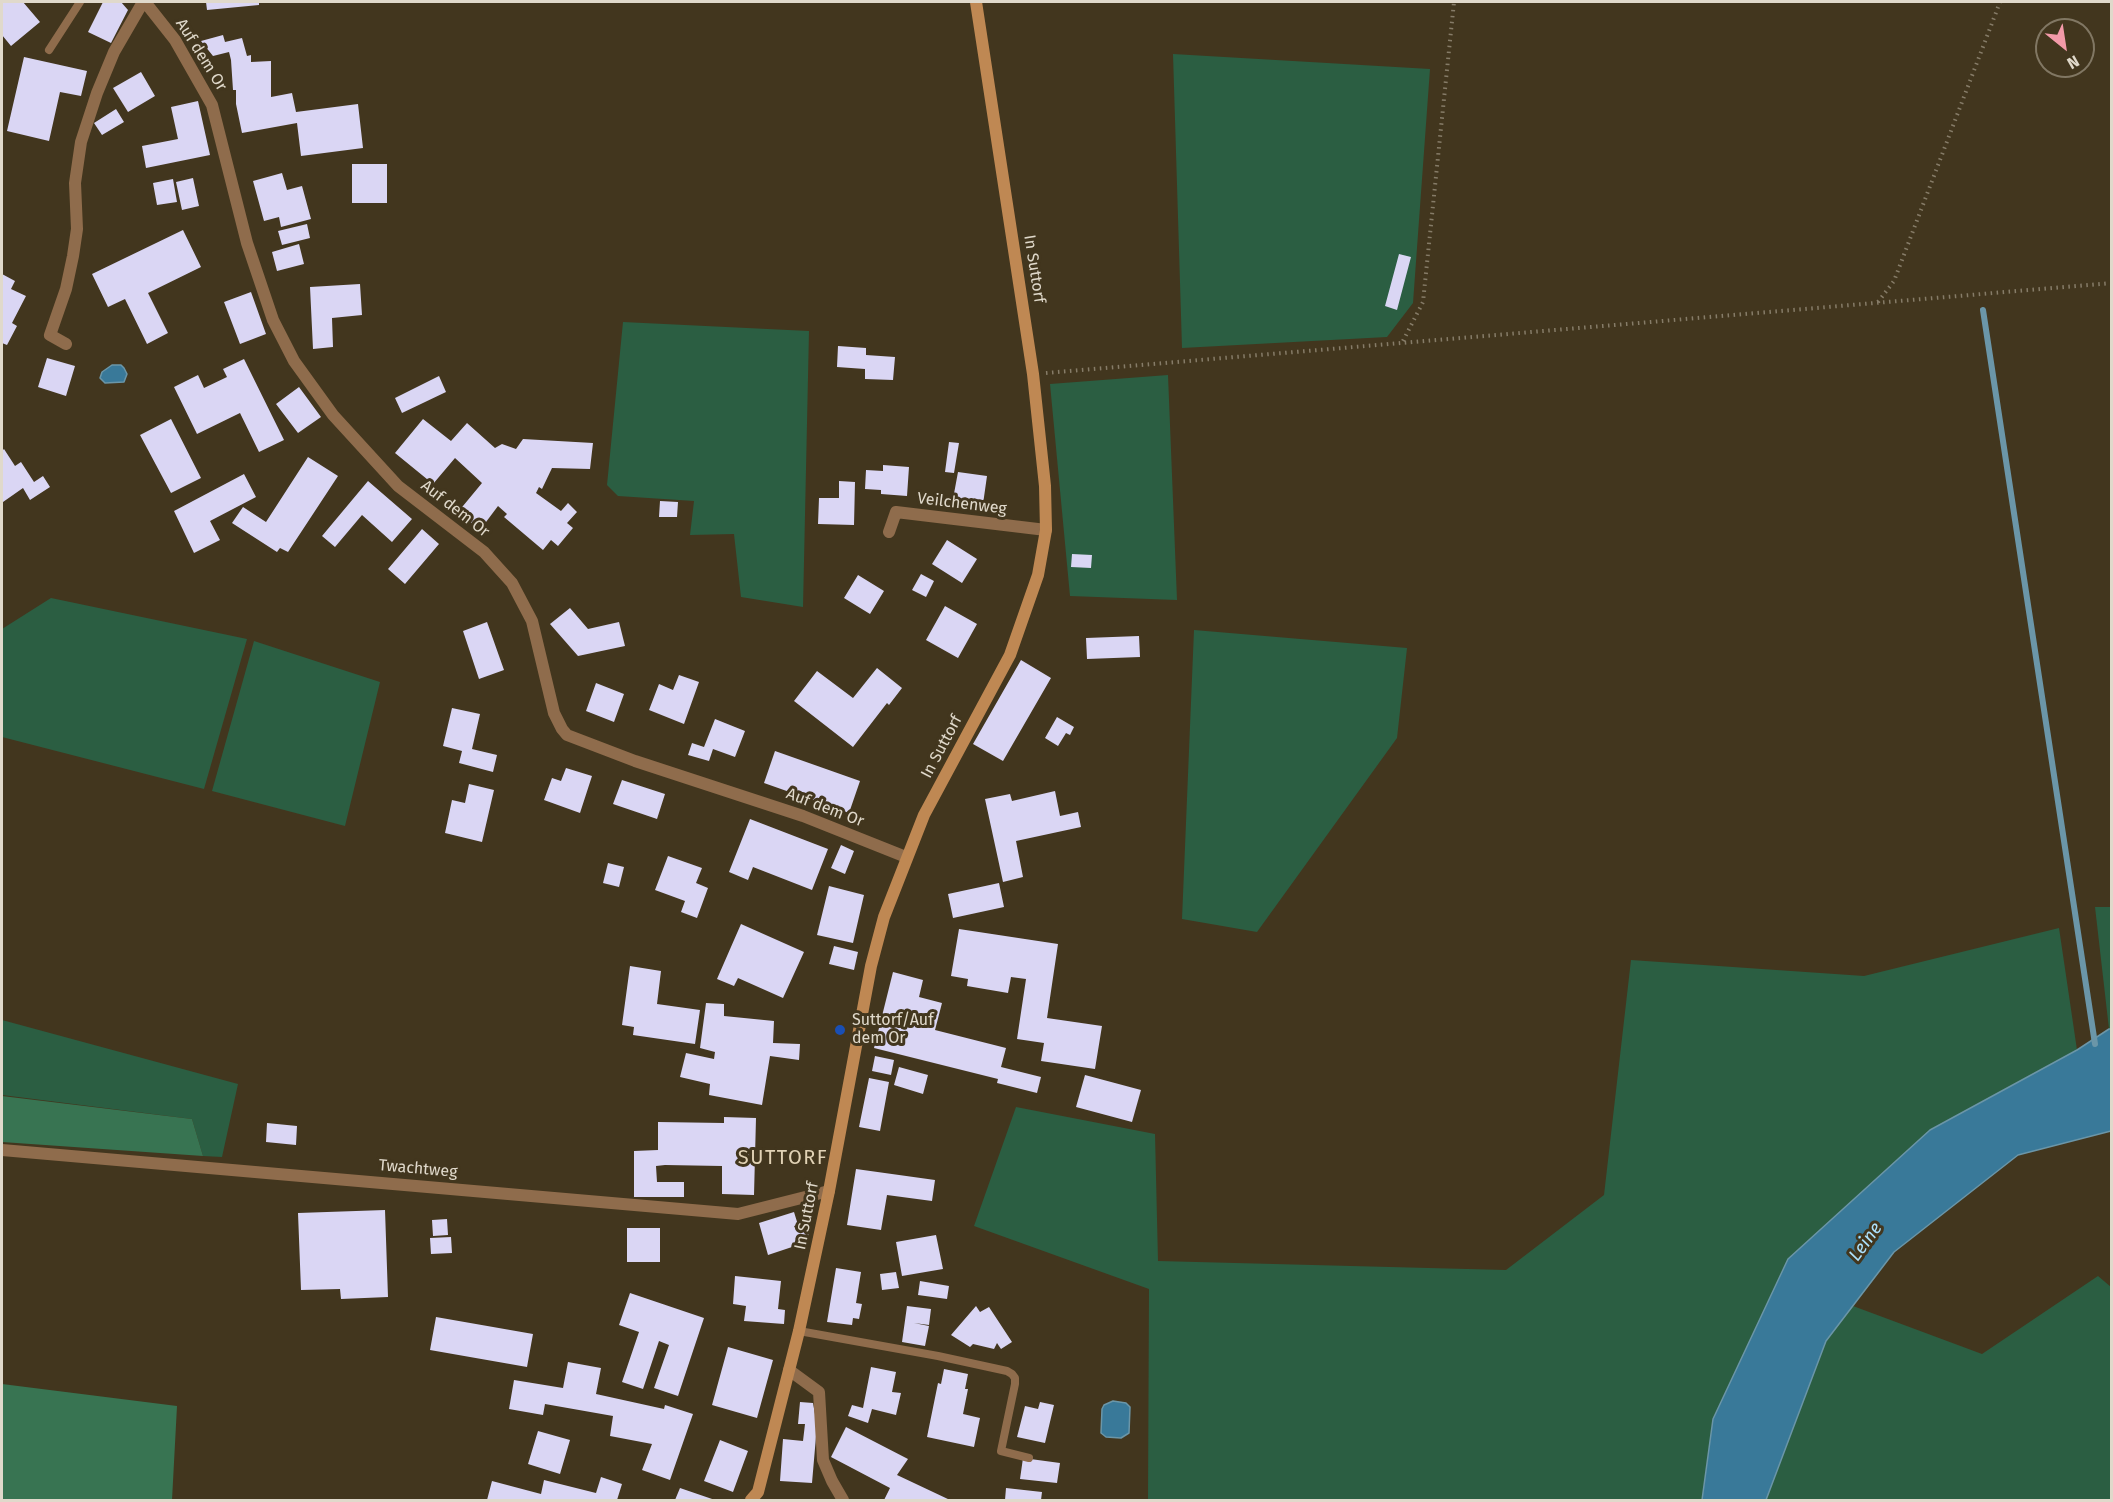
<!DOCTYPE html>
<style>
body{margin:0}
#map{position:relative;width:2113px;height:1502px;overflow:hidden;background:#42361e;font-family:"Fira Sans",sans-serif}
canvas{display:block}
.frame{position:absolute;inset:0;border:3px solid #e0d9cb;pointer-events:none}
.north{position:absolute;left:2035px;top:18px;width:60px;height:60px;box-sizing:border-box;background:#42361e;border:2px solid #817763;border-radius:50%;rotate:150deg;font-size:16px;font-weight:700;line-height:24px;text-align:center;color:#e0d9cb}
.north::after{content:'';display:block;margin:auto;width:21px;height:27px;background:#f39aa9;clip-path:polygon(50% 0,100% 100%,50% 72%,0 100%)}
</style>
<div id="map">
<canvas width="2113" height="1502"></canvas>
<div class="frame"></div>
<div class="north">N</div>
</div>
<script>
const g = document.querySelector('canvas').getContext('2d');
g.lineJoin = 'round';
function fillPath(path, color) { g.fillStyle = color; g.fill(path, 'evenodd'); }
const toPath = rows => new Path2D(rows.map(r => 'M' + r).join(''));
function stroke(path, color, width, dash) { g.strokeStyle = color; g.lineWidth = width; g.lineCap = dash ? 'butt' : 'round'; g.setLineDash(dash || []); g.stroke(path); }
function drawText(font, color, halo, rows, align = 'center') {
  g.font = font + ' "Fira Sans",sans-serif'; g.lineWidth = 6; g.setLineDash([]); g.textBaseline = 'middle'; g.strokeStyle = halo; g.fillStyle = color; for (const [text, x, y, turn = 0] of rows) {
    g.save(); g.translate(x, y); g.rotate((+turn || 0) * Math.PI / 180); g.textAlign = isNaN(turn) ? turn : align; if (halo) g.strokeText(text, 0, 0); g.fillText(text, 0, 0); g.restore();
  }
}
fillPath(toPath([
 [1173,54,1430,69,1413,303,1387,337,1182,348],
 [623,322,809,331,803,607,741,597,734,534,690,535,694,501,618,496,607,485],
 [1168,375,1177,600,1070,596,1050,384],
 [51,598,247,639,204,789,2,737,2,629],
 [1194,630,1407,648,1397,738,1257,932,1182,919],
 [254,641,380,682,345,826,212,791],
 [2095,907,2111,907,2111,1029,2109,1029],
 [2059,928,2077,1050,1930,1130,1713,1419,1702,1500,1148,1500,1149,1289,974,1226,1016,1107,1155,1134,1158,1261,1506,1270,1604,1195,1631,960,1864,976],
 [2,1020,238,1084,222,1157,203,1156,192,1119,2,1095],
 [2098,1276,2111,1287,2111,1500,1766,1500,1826,1341,1853,1306,1982,1354]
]), '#2b5e42');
fillPath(toPath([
 [2,1096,192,1119,203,1156,2,1142],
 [2,1384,177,1406,172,1500,2,1500]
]), '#387452');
const water = toPath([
 [112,365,121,365,124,368,127,374,124,382,105,383,100,378,102,372,112,365],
 [2109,1029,2111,1029,2111,1131,2018,1155,1894,1252,1826,1341,1766,1500,1702,1500,1713,1419,1788,1259,1930,1130,2077,1050,2109,1029],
 [1113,1401,1126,1403,1130,1407,1129,1433,1121,1438,1106,1437,1101,1433,1102,1409,1104,1405,1113,1401]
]);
fillPath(water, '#397999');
stroke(water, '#6b96a8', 1.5);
stroke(toPath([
 [1983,310,2095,1044]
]), '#6b96a8', 6);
fillPath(toPath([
 [2,2,23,2,40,22,11,46,2,35],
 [103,2,121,2,128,10,111,43,88,32],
 [206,2,259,2,259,5,207,10],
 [223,35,225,42,242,38,247,56,251,55,251,62,271,61,271,97,292,93,296,112,358,104,363,148,301,156,297,123,242,133,236,104,236,90,233,90,231,60,229,52,213,56,201,41],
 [24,57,87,71,81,96,60,92,49,141,7,131],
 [141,72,155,96,128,112,113,88],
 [198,101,210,155,146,168,142,146,178,139,171,107],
 [116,109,124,122,102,135,94,123],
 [352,164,387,164,387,203,352,203],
 [282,173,287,190,302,186,311,219,281,227,279,217,264,221,253,181],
 [193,178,199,206,182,210,176,182],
 [173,179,177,202,157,205,153,183],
 [307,224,310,238,282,245,278,231],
 [183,230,201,267,148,293,168,333,147,344,125,299,108,307,92,274],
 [299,244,304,264,277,271,272,252],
 [1399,254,1411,257,1397,310,1385,306],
 [2,274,15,281,11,289,26,296,12,323,17,326,7,345,2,343],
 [360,284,362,315,332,318,333,347,313,349,310,287],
 [251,292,266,334,240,344,224,302],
 [838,346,866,348,866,355,895,357,893,380,865,379,865,369,837,367],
 [47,358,75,366,66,396,38,387],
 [244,359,284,440,259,452,240,413,197,434,174,387,198,375,204,388,227,377,223,369],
 [439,376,446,392,402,413,395,398],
 [299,387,321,417,298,433,276,404],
 [171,419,201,478,171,493,140,435],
 [423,419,451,441,467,423,495,448,502,444,516,449,523,439,593,443,590,469,552,468,542,489,539,487,536,493,561,511,568,503,577,512,567,523,573,528,558,546,551,540,543,550,504,517,507,514,498,506,480,530,458,512,482,483,455,458,433,484,395,453],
 [949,442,959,443,954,473,945,472],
 [4,449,15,466,21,462,34,482,43,476,50,487,30,500,23,488,3,502,2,499,2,451],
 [308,457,338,476,288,552,280,548,277,552,232,523,243,507,266,522],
 [883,465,909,467,907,496,881,494,881,490,865,489,866,470,883,471],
 [958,472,987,476,983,504,953,499],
 [244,474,256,497,210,521,220,540,194,553,174,511],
 [368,481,412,519,392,542,362,515,335,547,322,536],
 [839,481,855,482,854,525,818,524,819,498,839,498],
 [660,501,678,502,677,517,659,517],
 [422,529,439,544,405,584,388,569],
 [947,540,977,559,962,583,932,564],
 [1072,554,1092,555,1091,568,1071,567],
 [921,574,934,581,926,597,912,590],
 [858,575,884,591,870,614,844,598],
 [945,606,977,624,958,658,926,640],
 [570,608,588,629,619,622,625,646,578,656,550,624],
 [487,622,504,670,479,679,463,631],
 [1139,636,1140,657,1087,659,1086,638],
 [1021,660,1051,678,1003,761,973,744],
 [877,668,902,688,889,705,887,703,853,747,794,701,817,671,853,698],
 [679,675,699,682,684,724,649,710,659,684,673,690],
 [596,683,624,694,614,722,586,711],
 [452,708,480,714,472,749,497,755,493,772,459,763,462,751,443,746],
 [1057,717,1074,727,1070,735,1066,733,1058,746,1045,738],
 [715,719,745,731,735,757,713,749,709,761,688,755,692,743,704,747],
 [775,751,860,781,849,813,764,783],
 [566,768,592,776,580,813,544,800,552,778,561,781],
 [622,780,665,794,657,819,613,804],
 [469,784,494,790,482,842,445,833,452,800,465,803],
 [1055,791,1060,816,1078,812,1081,827,1016,841,1023,877,1003,882,985,799,1010,794,1012,801],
 [750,819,828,849,812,890,753,867,748,880,729,872],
 [841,845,854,851,845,874,831,868],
 [668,856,702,868,696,883,708,888,697,918,681,912,685,901,655,890],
 [608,863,624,867,619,887,603,883],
 [999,883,1004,907,953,918,948,894],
 [829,886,864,895,853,943,817,935],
 [741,924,804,952,783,998,738,978,734,986,717,979],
 [959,929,1058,944,1047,1018,1102,1026,1095,1069,1041,1061,1044,1043,1017,1039,1026,979,1011,977,1008,993,967,986,968,979,951,976],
 [834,946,858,952,854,970,829,964],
 [630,966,661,971,657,1004,700,1010,695,1044,633,1035,634,1027,622,1025],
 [893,972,923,980,919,997,942,1003,935,1030,1006,1048,1001,1067,1041,1077,1037,1093,997,1083,998,1079,874,1048],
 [706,1003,724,1004,724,1016,774,1021,773,1043,800,1044,799,1060,770,1056,762,1105,709,1095,710,1084,680,1077,686,1053,714,1059,715,1052,700,1048],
 [875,1056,894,1060,891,1075,872,1071],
 [899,1067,928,1075,923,1094,894,1085],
 [1085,1075,1141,1090,1132,1122,1076,1107],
 [869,1078,889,1082,880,1131,859,1127],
 [724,1117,756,1118,754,1195,722,1194,722,1166,665,1165,656,1166,657,1182,684,1182,684,1197,634,1197,634,1151,658,1150,658,1122,724,1123],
 [267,1123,297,1126,296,1145,266,1142],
 [856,1169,935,1180,932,1201,887,1195,881,1230,847,1225],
 [385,1210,388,1297,341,1299,340,1289,301,1290,298,1213],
 [794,1212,798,1225,794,1226,796,1230,810,1226,807,1242,768,1255,759,1223],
 [447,1219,448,1235,433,1236,432,1220],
 [627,1228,660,1228,660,1262,627,1262],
 [936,1235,943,1269,902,1276,896,1242],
 [451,1237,452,1253,431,1254,430,1238],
 [836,1268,861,1272,856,1303,862,1304,859,1319,853,1318,852,1325,827,1322],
 [896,1272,899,1288,882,1290,880,1274],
 [735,1276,781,1281,778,1309,785,1310,784,1324,744,1321,746,1306,733,1304],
 [920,1281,949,1286,947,1299,918,1295],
 [630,1293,704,1318,678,1396,654,1388,669,1345,659,1341,643,1389,622,1382,639,1332,619,1325],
 [907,1306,931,1309,929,1325,914,1323,929,1326,925,1346,902,1342],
 [976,1306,980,1312,989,1307,1012,1342,1001,1349,997,1343,994,1349,973,1344,970,1347,951,1335],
 [436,1317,533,1334,527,1367,430,1350],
 [728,1347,773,1360,757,1418,712,1405],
 [568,1362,601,1368,596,1394,664,1409,665,1405,693,1414,670,1480,642,1470,652,1444,610,1436,613,1416,545,1404,543,1415,509,1409,514,1380,563,1388],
 [871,1367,896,1372,892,1392,901,1393,896,1415,872,1409,868,1423,848,1416,852,1405,863,1408],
 [944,1369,968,1374,965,1389,968,1389,963,1414,980,1418,974,1447,927,1437,938,1383,941,1384],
 [800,1402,813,1403,817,1425,812,1483,780,1481,783,1439,803,1441,805,1424,798,1424],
 [1040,1402,1054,1405,1045,1443,1017,1437,1025,1406,1038,1409],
 [846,1427,908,1459,897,1475,950,1500,884,1500,890,1488,831,1457],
 [538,1431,570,1440,560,1474,528,1464],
 [720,1440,748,1451,733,1492,704,1481],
 [1023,1458,1060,1463,1057,1483,1020,1479],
 [601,1477,622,1484,617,1500,487,1500,492,1481,541,1494,544,1480,596,1493],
 [680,1488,715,1500,675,1500],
 [1006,1488,1042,1492,1041,1500,1005,1500]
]), '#dad6f4');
stroke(toPath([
 [1878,302,1894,281,2000,2],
 [1403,341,1423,302,1454,2],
 [1046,373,2112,283]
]), '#867c68', 4, [1.5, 4.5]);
stroke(toPath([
 [49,50,80,2],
 [799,1331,938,1356,1007,1371,1012,1374,1015,1378,1015,1384,1001,1451,1029,1458]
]), '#8f6c4c', 8);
stroke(toPath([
 [145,2,175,40,212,105,247,243,273,320,294,361,333,415,398,486,484,552,512,583,532,621,554,713,562,729,567,735,635,761,803,816,906,857],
 [66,344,50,335,66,289,73,256,77,229,75,183,81,142,97,93,114,52,143,2],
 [889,532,896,512,1046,530],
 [2,1150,738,1214,829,1191],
 [789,1370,819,1392,823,1460,832,1481,843,1500]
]), '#8f6c4c', 12);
stroke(toPath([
 [751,1500,758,1492,799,1331,829,1191,871,966,884,917,924,815,1010,655,1038,575,1046,530,1045,486,1033,374,976,2]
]), '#bf8853', 12);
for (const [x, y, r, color] of [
 [840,1030,6,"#1a4fb4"]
]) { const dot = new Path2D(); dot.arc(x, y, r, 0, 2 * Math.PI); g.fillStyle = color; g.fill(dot); stroke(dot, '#42361e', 2); }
drawText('16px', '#e0d9cb', '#42361e', [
 ["Auf dem Or",201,55,58],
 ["In Suttorf",1034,269,81],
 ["Veilchenweg",962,504,7],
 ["Auf dem Or",455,509,38],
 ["In Suttorf",942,747,-62],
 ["Auf dem Or",825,808,21],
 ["Twachtweg",418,1169,5],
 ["In Suttorf",807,1216,-79]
]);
drawText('16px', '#e0d9cb', '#42361e', [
 ["Suttorf/Auf",852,1021],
 ["dem Or",852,1039]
], 'left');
drawText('italic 18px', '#ace1fd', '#42361e', [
 ["Leine",1866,1242,-54]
]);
g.letterSpacing = '1.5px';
drawText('20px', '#e1d2b5', '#42361e', [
 ["SUTTORF",783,1158]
]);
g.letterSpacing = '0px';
</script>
